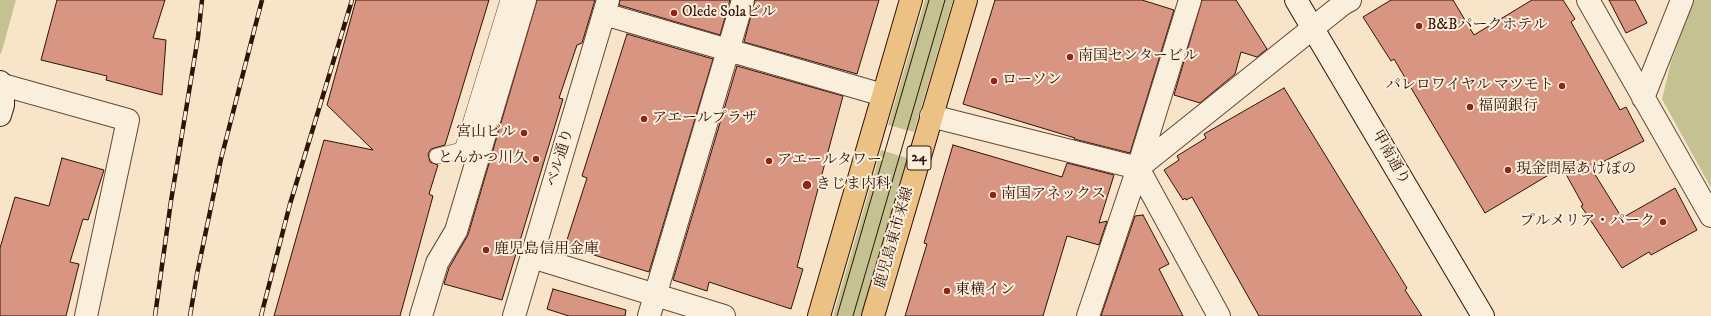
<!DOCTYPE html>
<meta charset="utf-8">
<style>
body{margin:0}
canvas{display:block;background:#f8e5c9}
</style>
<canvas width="1711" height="316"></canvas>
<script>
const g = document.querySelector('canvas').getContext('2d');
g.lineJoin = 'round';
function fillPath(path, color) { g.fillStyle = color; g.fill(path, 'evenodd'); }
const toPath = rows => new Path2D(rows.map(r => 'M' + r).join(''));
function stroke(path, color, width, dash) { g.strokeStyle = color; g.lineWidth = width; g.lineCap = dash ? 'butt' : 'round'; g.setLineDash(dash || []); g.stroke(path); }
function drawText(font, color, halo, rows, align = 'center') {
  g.font = font + ' "IM FELL DW Pica","Noto Serif JP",serif'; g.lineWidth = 4; g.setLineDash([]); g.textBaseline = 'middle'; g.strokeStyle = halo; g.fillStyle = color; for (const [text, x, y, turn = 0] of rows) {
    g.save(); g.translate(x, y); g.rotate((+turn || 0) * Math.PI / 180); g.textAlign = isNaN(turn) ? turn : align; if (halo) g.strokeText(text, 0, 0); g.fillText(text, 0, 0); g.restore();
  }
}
fillPath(toPath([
 [0,0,16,0,1,54,0,53],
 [925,0,953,0,914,132,888,125],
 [1694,0,1711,0,1711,188,1662,99,1671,62],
 [881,150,907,158,861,316,833,316]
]), '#c4c292');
const building = toPath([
 [57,0,165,0,153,38,166,40,162,95,106,80,107,76,41,60,57,0],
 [356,0,489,0,445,145,431,149,428,154,430,162,438,165,429,194,433,196,400,316,274,316,324,140,373,150,327,105,356,0],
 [537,0,595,0,582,43,577,45,559,98,563,99,502,300,444,284,449,268,468,235,537,0],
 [620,0,730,0,720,35,619,5,620,0],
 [755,0,879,0,857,74,744,42,755,0],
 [995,0,1142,0,1174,10,1130,153,1074,139,1075,138,963,104,995,0],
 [1202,0,1236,0,1267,49,1257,57,1241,52,1235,74,1200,103,1174,95,1202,0],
 [1391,0,1453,0,1474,35,1532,0,1563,0,1575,19,1571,22,1620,110,1626,107,1644,141,1591,168,1622,218,1675,188,1697,230,1651,255,1649,252,1622,268,1581,206,1583,205,1562,167,1485,213,1394,59,1391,61,1363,17,1391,0],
 [1609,0,1635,0,1647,23,1626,33,1609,0],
 [627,34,713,59,649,272,565,246,587,178,582,176,627,34],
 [737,66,843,96,797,267,803,269,791,309,709,282,707,291,673,280,737,66],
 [1284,88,1407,288,1405,290,1422,316,1259,316,1192,197,1186,200,1185,198,1183,200,1164,170,1179,160,1177,156,1206,138,1204,134,1284,88],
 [953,145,1062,177,1067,163,1114,175,1099,223,1107,221,1099,245,1067,236,1043,316,905,316,927,244,924,243,953,145],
 [62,158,104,170,88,220,83,219,70,262,79,264,66,316,0,316,0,248,15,197,49,206,62,158],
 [1143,215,1169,264,1159,269,1183,316,1101,316,1135,216,1143,215],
 [553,289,626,310,625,316,569,316,547,309,553,289]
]);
fillPath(building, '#d79582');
stroke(building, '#331205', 1);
const lane = toPath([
 [437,156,462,150,508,0]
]);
const street = toPath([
 [1588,0,1711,216],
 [604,14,883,95],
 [3,85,128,120,86,316],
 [1643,98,1682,0],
 [931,116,1138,168,1219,316],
 [1138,168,1343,4,1350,0],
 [532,257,724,316],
 [421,316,437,263,456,231,525,0],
 [514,316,608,0],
 [649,316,743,0],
 [1088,316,1138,168,1190,0]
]);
const secondary = toPath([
 [1296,0,1483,316],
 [0,82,3,85,3,105,0,115]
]);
const primary = toPath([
 [819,316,911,0],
 [873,316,966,0]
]);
stroke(lane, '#644736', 16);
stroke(street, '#644736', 24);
stroke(secondary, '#331205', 24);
stroke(primary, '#331205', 24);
stroke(lane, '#faeedc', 15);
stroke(street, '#faeedc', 22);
stroke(secondary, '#faeedc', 22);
stroke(primary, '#ecc284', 22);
stroke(toPath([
 [837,316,929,0],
 [853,316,945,0]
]), '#331205', 1);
const rail = toPath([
 [155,316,171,201,198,37,202,0],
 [190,316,197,274,221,159,262,0],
 [261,316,290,204,352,0]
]);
stroke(rail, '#331205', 4.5);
stroke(rail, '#faeedc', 3, [9]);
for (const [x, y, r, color] of [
 [674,13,4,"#8f2418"],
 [1419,26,4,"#8f2418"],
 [1070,57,4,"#8f2418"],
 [994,81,4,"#8f2418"],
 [1562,86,4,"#8f2418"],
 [1470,107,4,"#8f2418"],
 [644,119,4,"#8f2418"],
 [524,133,4,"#8f2418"],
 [536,159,4,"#8f2418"],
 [769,161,4,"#8f2418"],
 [1508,170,4,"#8f2418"],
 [807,185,5,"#8f2418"],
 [993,195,4,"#8f2418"],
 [1663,222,4,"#8f2418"],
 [486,250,4,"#8f2418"],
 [947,291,4,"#8f2418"]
]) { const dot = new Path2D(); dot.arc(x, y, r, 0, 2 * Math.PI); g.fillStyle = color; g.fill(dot); stroke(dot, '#faeedc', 1.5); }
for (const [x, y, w] of [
 [919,158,24]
]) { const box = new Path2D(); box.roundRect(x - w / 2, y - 12, w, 24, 3); g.fillStyle = '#faeedc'; g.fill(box); stroke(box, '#331205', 1); }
drawText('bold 14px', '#331205', null, [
 ["24",919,158]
]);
drawText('15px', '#331205', '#faeedc', [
 ["Olede Solaビル",682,13],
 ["B&Bパークホテル",1427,26],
 ["南国センタービル",1078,57],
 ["ローソン",1002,81],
 ["パレロワイヤル マツモト",1554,86,"right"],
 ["福岡銀行",1478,107],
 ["アエールプラザ",652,119],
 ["宮山ビル",516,133,"right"],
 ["とんかつ川久",528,159,"right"],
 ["アエールタワー",777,161],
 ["現金問屋あけぼの",1516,170],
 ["きじま内科",816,185],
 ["南国アネックス",1001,195],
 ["プルメリア・パーク",1655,222,"right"],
 ["鹿児島信用金庫",494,250],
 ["東横イン",955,291]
], 'left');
drawText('15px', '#331205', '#faeedc', [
 ["ベル通り",561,158,-73],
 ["甲南通り",1390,158,60],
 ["鹿児島東市来線",895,238,-74]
]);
</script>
